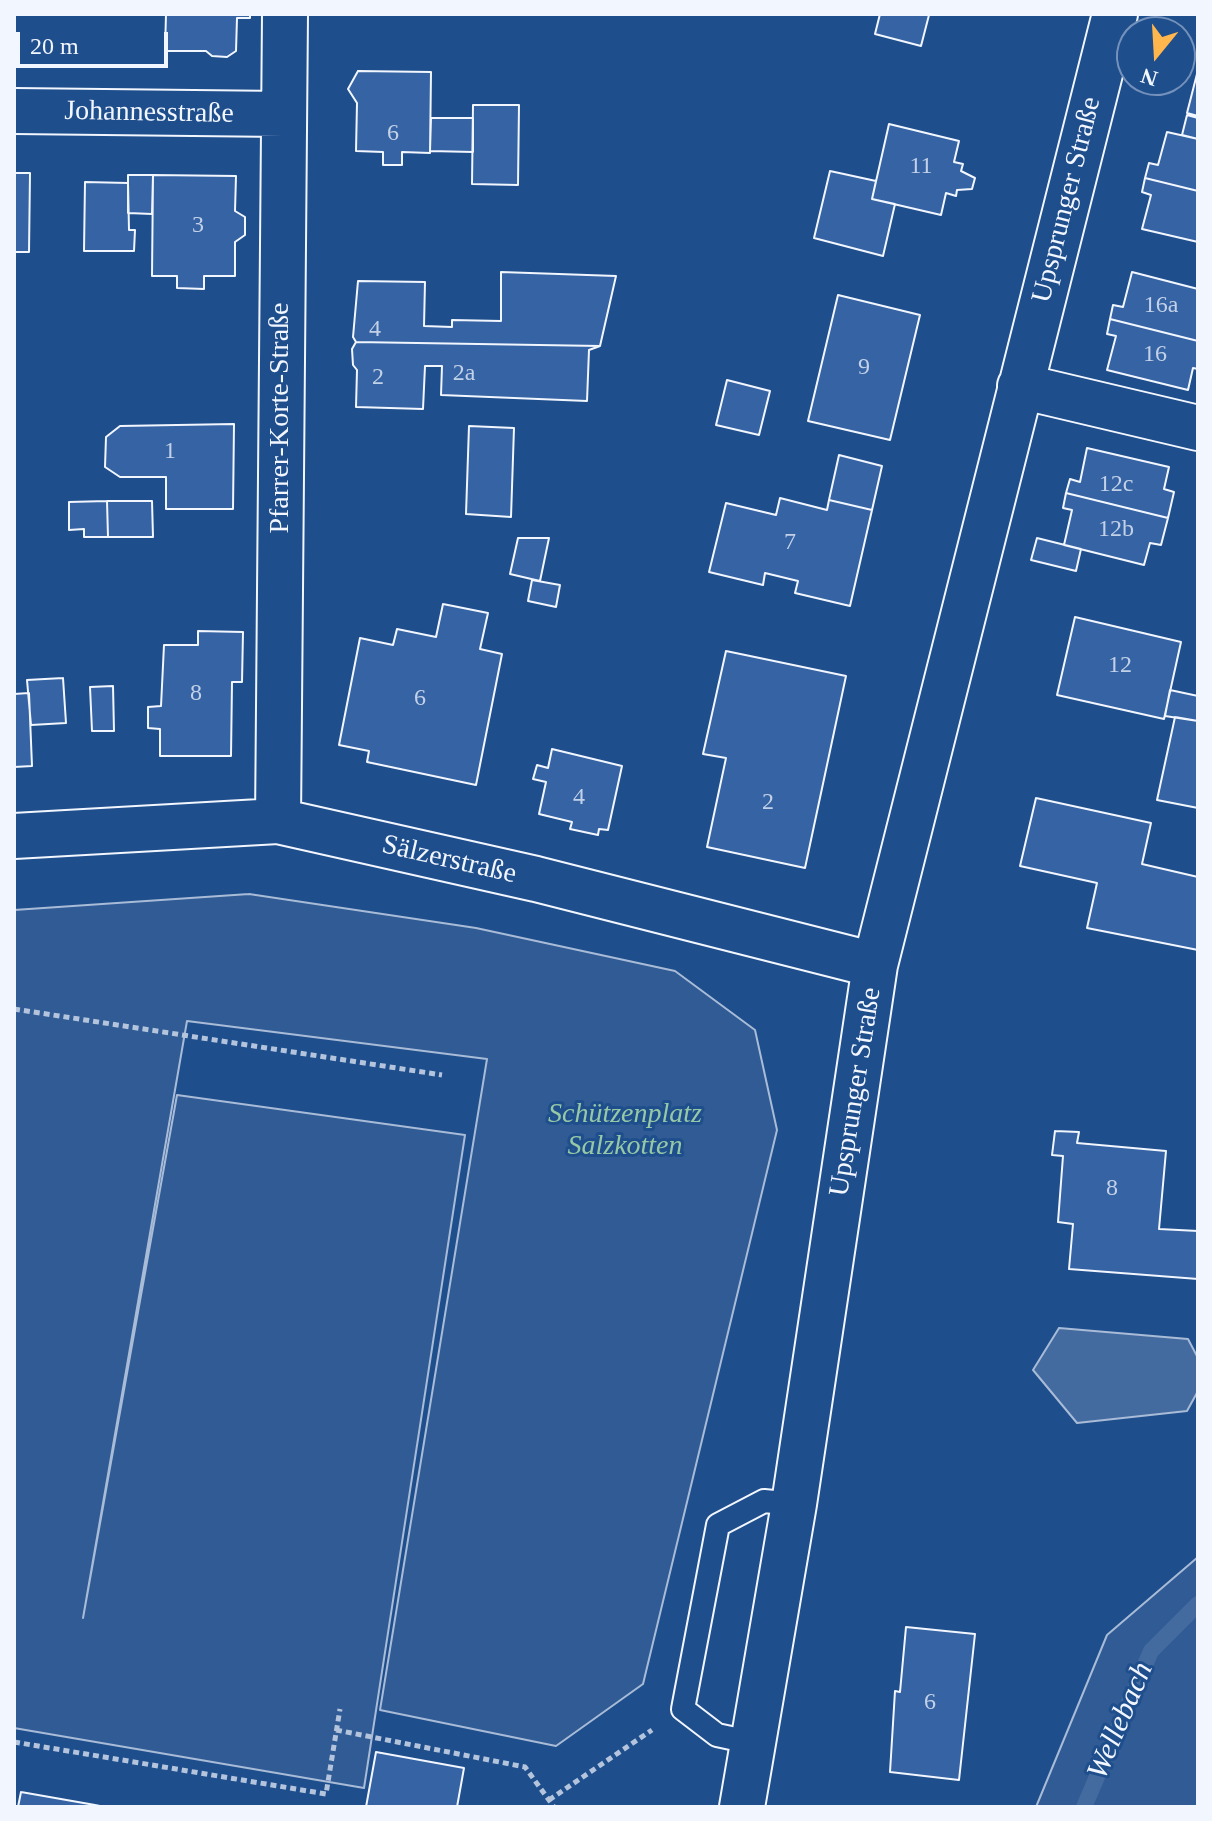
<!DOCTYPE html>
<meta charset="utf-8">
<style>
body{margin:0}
#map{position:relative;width:1212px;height:1821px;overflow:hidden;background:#1f4e8c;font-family:"Times New Roman",serif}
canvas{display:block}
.frame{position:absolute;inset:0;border:16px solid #f2f6ff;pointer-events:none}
.north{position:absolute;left:1116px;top:16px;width:80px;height:80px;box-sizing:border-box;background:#1f4e8c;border:2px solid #7391ba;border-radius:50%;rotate:198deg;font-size:22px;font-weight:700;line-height:32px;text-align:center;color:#f2f6ff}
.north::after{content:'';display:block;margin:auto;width:28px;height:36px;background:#ffb74d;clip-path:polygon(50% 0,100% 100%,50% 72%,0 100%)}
.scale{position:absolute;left:16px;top:32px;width:152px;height:36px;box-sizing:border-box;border:4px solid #f2f6ff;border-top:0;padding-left:10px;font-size:24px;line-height:28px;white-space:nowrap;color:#f2f6ff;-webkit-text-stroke:6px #1f4e8c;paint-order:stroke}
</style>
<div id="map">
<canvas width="1212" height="1821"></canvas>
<div class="frame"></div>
<div class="north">N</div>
<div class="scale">20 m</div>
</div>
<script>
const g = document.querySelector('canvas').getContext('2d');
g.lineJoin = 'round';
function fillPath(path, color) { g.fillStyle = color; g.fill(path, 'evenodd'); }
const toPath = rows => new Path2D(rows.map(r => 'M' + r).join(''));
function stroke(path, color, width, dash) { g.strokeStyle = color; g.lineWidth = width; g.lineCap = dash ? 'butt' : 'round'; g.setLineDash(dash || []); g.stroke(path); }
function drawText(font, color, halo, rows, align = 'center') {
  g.font = font + ' "Times New Roman",serif'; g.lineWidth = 6; g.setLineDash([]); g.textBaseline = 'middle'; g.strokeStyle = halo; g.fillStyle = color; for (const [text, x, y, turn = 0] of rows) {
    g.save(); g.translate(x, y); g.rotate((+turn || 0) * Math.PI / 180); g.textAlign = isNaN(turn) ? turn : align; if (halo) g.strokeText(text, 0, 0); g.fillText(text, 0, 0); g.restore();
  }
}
const built = toPath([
 [249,894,476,928,675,971,755,1030,777,1130,643,1684,556,1746,380,1710,487,1059,187,1021,83,1618,177,1095,465,1135,364,1788,14,1728,14,910,249,894],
 [1198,1557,1198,1807,1036,1807,1107,1635,1198,1557]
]);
fillPath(built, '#305b95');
stroke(built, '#a8bbd7', 2);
const water = toPath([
 [1059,1328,1188,1339,1198,1358,1198,1391,1187,1411,1077,1423,1033,1370,1059,1328]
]);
fillPath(water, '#446ba0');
stroke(water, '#a8bbd7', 2);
stroke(toPath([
 [1084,1807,1151,1651,1198,1604]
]), '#446ba0', 16);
const building = toPath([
 [166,14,250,14,250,18,237,18,236,51,227,57,212,56,206,51,165,51,166,14],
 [880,14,929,15,921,46,875,34,880,14],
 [1198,70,1198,116,1187,113,1198,70],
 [358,71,431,72,430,153,402,152,402,165,383,165,383,152,356,151,357,103,348,89,358,71],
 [473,105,519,105,518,185,472,184,473,105],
 [1187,115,1198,118,1198,139,1182,135,1187,115],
 [431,118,473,118,473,152,430,151,431,118],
 [889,124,959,141,954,162,963,164,961,171,975,178,972,189,957,190,956,196,946,193,941,215,872,199,889,124],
 [1167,132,1198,139,1198,191,1145,178,1149,163,1158,165,1167,132],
 [830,171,876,181,872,199,895,204,883,256,814,238,830,171],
 [14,173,30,173,29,252,14,252,14,173],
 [128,175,153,175,152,214,128,213,128,175],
 [153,175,236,176,235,211,245,217,245,235,235,242,235,276,204,276,204,289,177,288,177,276,152,276,153,175],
 [1145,178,1198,191,1198,242,1142,229,1151,195,1142,192,1145,178],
 [85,182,128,183,129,230,135,230,134,251,84,251,85,182],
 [501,272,616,276,600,346,356,342,353,337,358,281,425,282,424,326,452,327,452,320,501,321,501,272],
 [1132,272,1198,289,1198,341,1110,319,1113,305,1123,307,1132,272],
 [838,295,920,315,890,440,808,421,838,295],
 [1110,319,1198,341,1198,369,1193,368,1188,390,1107,370,1116,336,1107,334,1110,319],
 [356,342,600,346,589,350,587,401,441,395,442,366,425,366,423,409,356,407,357,370,353,365,352,349,356,342],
 [727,380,770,391,759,435,716,425,727,380],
 [234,424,233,509,166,509,166,477,120,477,105,467,106,437,120,426,234,424],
 [469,426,514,428,511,517,466,514,469,426],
 [1087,448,1169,467,1164,489,1174,492,1168,518,1066,493,1070,479,1080,482,1087,448],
 [839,455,882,466,872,510,829,500,839,455],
 [1066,493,1168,518,1161,545,1150,543,1144,565,1064,545,1072,510,1063,508,1066,493],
 [780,498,827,510,829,500,872,510,850,606,795,593,798,581,765,573,763,585,709,572,726,503,776,515,780,498],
 [107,501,152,501,153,537,108,537,107,501],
 [107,501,108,537,84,537,84,529,69,530,69,502,107,501],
 [518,538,549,538,540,581,510,574,518,538],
 [1037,538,1081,549,1076,571,1031,560,1037,538],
 [532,580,560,585,556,607,528,601,532,580],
 [443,604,488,613,480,649,502,654,476,785,367,762,369,751,339,745,360,638,393,645,397,629,436,637,443,604],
 [1075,617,1181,642,1164,719,1057,695,1075,617],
 [198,631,243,632,242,682,232,682,231,756,160,756,160,729,148,728,148,707,161,706,164,645,198,645,198,631],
 [726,651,846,676,805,868,707,847,726,758,703,754,726,651],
 [63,678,66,723,31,725,27,680,63,678],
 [113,686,114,731,92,731,90,687,113,686],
 [1170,690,1198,696,1198,721,1165,716,1170,690],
 [29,693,32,766,14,767,14,694,29,693],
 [1175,717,1198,721,1198,808,1157,800,1175,717],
 [552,749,622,766,608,830,599,829,598,835,570,829,572,822,539,814,546,782,533,779,537,765,548,768,552,749],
 [1036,798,1151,823,1142,864,1198,877,1198,950,1087,928,1097,883,1020,866,1036,798],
 [1055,1131,1079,1132,1077,1143,1166,1151,1159,1229,1198,1231,1198,1279,1069,1269,1073,1224,1058,1222,1063,1156,1052,1155,1055,1131],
 [906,1627,975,1634,959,1780,890,1772,895,1691,900,1692,906,1627],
 [376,1752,464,1768,457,1807,366,1807,376,1752],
 [21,1792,95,1805,105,1807,18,1807,21,1792]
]);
fillPath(building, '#3563a3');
stroke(building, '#f2f6ff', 2);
const service = toPath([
 [754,1743,717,1735,683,1709,718,1525,764,1501,794,1504]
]);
const minor = toPath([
 [14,111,283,114],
 [1020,386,1198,428],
 [278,821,285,14],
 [14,836,278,821,536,879,875,965],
 [742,1807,794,1504,875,965,1115,14]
]);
stroke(service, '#f2f6ff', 26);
stroke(minor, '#f2f6ff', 48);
stroke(toPath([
 [14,1009,442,1075],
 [336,1730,525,1767,554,1807],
 [14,1742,326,1794,340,1709],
 [549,1800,652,1730]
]), '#b3c4dc', 5, [6, 4]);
stroke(service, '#1f4e8c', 22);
stroke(minor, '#1f4e8c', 44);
drawText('24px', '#c3d1e8', null, [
 ["6",393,134],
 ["11",921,167],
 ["3",198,226],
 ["16a",1161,306],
 ["4",375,330],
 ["16",1155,355],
 ["9",864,368],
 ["2a",464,374],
 ["2",378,378],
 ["1",170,452],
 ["12c",1116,485],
 ["12b",1116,530],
 ["7",790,543],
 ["12",1120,666],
 ["8",196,694],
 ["6",420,699],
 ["4",579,798],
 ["2",768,803],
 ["8",1112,1189],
 ["6",930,1703]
]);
drawText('28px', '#f2f6ff', '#1f4e8c', [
 ["Johannesstraße",149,113,1],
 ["Upsprunger Straße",1067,200,-76],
 ["Pfarrer-Korte-Straße",281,418,-90],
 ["Sälzerstraße",449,860,13],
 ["Upsprunger Straße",856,1092,-81]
]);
drawText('italic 28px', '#97c8a6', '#1f4e8c', [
 ["Schützenplatz",625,1115],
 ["Salzkotten",625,1147]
]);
drawText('italic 30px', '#f2f6ff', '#1f4e8c', [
 ["Wellebach",1121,1721,-67]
]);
</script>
